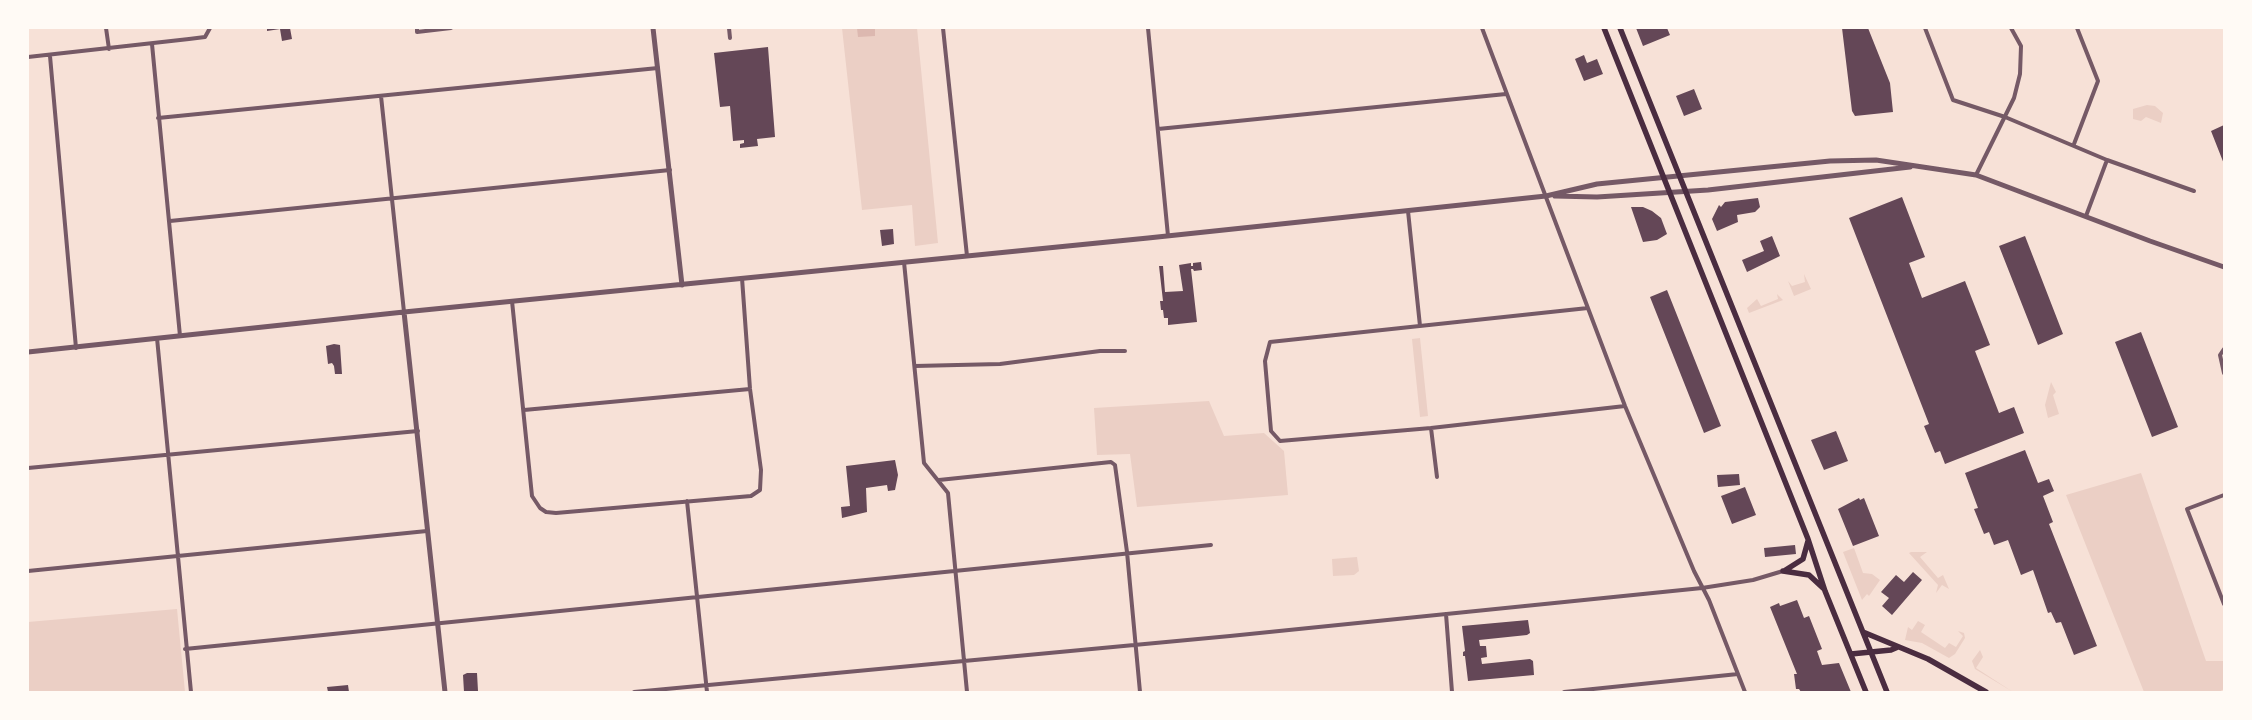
<!DOCTYPE html>
<style>
body{margin:0}
#map{position:relative;width:2252px;height:720px;overflow:hidden;background:#f7e1d7;font-family:Ubuntu,sans-serif}
canvas{display:block}
.frame{position:absolute;inset:0;border:29px solid #fffaf5;pointer-events:none}
</style>
<div id="map">
<canvas width="2252" height="720"></canvas>
<div class="frame"></div>
</div>
<script>
const g = document.querySelector('canvas').getContext('2d');
g.lineJoin = 'round';
function fillPath(path, color) { g.fillStyle = color; g.fill(path, 'evenodd'); }
const toPath = rows => new Path2D(rows.map(r => 'M' + r).join(''));
function stroke(path, color, width, dash) { g.strokeStyle = color; g.lineWidth = width; g.lineCap = dash ? 'butt' : 'round'; g.setLineDash(dash || []); g.stroke(path); }
fillPath(toPath([
 [842,28,917,28,938,243,915,246,912,205,862,210],
 [2147,105,2155,106,2163,113,2161,123,2146,117,2141,121,2133,119,2133,109],
 [1804,274,1811,289,1794,296,1788,281,1792,286,1805,282],
 [1777,294,1783,300,1749,313,1747,308,1757,299,1761,306,1778,299],
 [1420,338,1428,416,1420,417,1412,339],
 [2051,382,2056,392,2053,395,2059,414,2048,418,2045,405],
 [1209,401,1224,436,1264,433,1284,451,1288,495,1137,507,1130,454,1097,455,1094,408],
 [2141,473,2206,661,2224,661,2224,689,2219,692,2144,692,2066,495],
 [1854,548,1863,573,1872,574,1880,580,1869,596,1867,594,1862,600,1843,552],
 [1911,552,1927,552,1920,557,1938,578,1943,575,1949,589,1942,585,1936,593,1938,585,1909,553],
 [1357,557,1359,571,1354,575,1333,576,1332,559],
 [177,609,185,692,28,692,28,622],
 [1918,621,1925,625,1921,632,1945,648,1949,643,1956,647,1963,636,1958,631,1964,633,1965,638,1955,654,1949,658,1922,643,1905,640,1908,627,1912,630],
 [1980,650,1983,657,1976,668,2013,692,1975,669,1972,661]
]), '#ebcfc5');
fillPath(toPath([
 [857,28,875,28,875,36,858,37]
]), '#dcb8b0');
fillPath(toPath([
 [267,28,290,28,292,39,282,41,280,29,267,31],
 [1636,28,1667,28,1670,35,1643,46],
 [1842,28,1868,28,1890,83,1893,112,1855,116,1852,111],
 [768,47,775,137,757,139,758,146,740,148,740,144,744,143,744,140,733,141,730,106,720,107,714,53],
 [1584,55,1587,63,1597,59,1603,74,1584,81,1575,59],
 [1694,89,1702,109,1684,116,1676,96],
 [2224,125,2224,164,2211,131],
 [1902,197,1925,257,1909,263,1922,298,1965,281,1990,345,1975,351,1999,413,2014,407,2024,433,1945,464,1940,451,1935,453,1924,426,1929,424,1849,218],
 [1758,198,1760,207,1755,212,1737,215,1738,222,1717,231,1712,219,1719,205,1721,207,1725,202],
 [1631,207,1643,207,1652,211,1661,218,1667,234,1657,240,1643,242],
 [893,229,894,244,882,246,880,230],
 [1772,236,1780,256,1747,272,1742,260,1764,251,1760,241],
 [2025,236,2063,334,2038,345,1999,246],
 [1201,262,1202,270,1194,271,1193,269,1191,269,1197,322,1168,325,1168,318,1164,318,1163,310,1161,310,1160,301,1163,301,1159,266,1163,266,1165,292,1183,291,1179,265,1191,263,1191,266,1193,266,1193,263],
 [1667,290,1721,426,1704,433,1650,297],
 [2141,332,2178,427,2152,437,2115,342],
 [334,344,340,345,342,374,335,374,334,366,332,363,328,364,326,346],
 [1836,431,1848,461,1824,470,1811,440],
 [2025,450,2038,483,2049,479,2054,491,2043,496,2053,522,2049,524,2097,646,2074,655,2061,622,2056,623,2051,612,2048,613,2033,570,2021,575,2008,540,1994,545,1989,532,1984,534,1974,509,1978,508,1965,473],
 [895,460,898,475,895,490,888,491,887,485,866,488,867,512,842,518,841,507,850,506,846,466],
 [1739,474,1740,485,1718,487,1717,475],
 [1745,487,1756,515,1732,524,1721,496],
 [1859,498,1860,500,1864,498,1879,536,1853,546,1838,509],
 [1795,545,1796,554,1765,557,1764,548],
 [1913,572,1922,580,1892,615,1882,606,1889,598,1881,592,1896,575,1904,582],
 [1797,600,1804,618,1809,616,1822,649,1817,651,1822,665,1839,663,1851,692,1801,692,1799,689,1796,689,1794,674,1797,674,1770,607,1779,603,1780,606],
 [1528,620,1530,633,1527,635,1479,640,1480,646,1486,646,1487,657,1481,658,1482,664,1530,659,1533,661,1534,675,1468,681,1465,656,1463,656,1463,652,1465,651,1462,626],
 [467,673,477,673,478,691,464,692,463,675],
 [348,685,349,692,328,692,327,687]
]), '#644757');
stroke(toPath([
 [106,28,109,49],
 [417,28,417,32,451,28],
 [729,28,730,38],
 [943,28,967,256],
 [1148,28,1168,236],
 [1482,28,1625,406,1694,571,1709,600,1745,692],
 [1925,28,1953,100,2005,117,2107,160,2194,191],
 [152,44,180,336],
 [50,56,76,348],
 [28,57,189,39,205,37,210,28],
 [381,96,404,312],
 [158,118,658,68],
 [1158,129,1506,94],
 [2074,144,2098,81,2077,28],
 [1976,175,2014,98,2020,74,2021,46,2011,28],
 [1408,211,1420,326],
 [2086,216,2107,160],
 [170,221,670,170],
 [904,262,924,463,948,493,967,692],
 [512,301,532,496,540,508,546,512,556,513,751,496,760,490,761,470,750,389,742,278],
 [1588,308,1270,342,1265,361,1271,431,1280,441,1431,428,1625,406],
 [157,338,191,692],
 [2224,349,2220,355,2224,373],
 [915,366,1000,364,1100,351,1125,351],
 [524,410,750,389],
 [1431,428,1437,477],
 [28,468,418,431],
 [939,480,1111,462,1115,465,1127,552,1140,692],
 [2224,495,2187,509,2224,604],
 [687,501,707,692],
 [28,571,427,531],
 [1446,614,1452,692],
 [185,649,1211,545],
 [634,692,1230,636,1702,588,1753,580,1783,571],
 [1564,692,1738,674]
]), '#755966', 4);
stroke(toPath([
 [653,28,682,285],
 [1555,196,1597,197,1708,190,1910,167],
 [404,312,445,692],
 [28,352,404,312,1148,238,1546,196,1597,184,1830,161,1876,160,1976,175,2150,241,2224,267]
]), '#755966', 5);
stroke(toPath([
 [1604,28,1808,539,1825,591,1866,692],
 [1620,28,1887,692],
 [1783,571,1809,575,1823,588],
 [1784,571,1803,559,1808,541],
 [1863,632,1928,659,1986,692],
 [1851,654,1891,650,1898,647]
]), '#4a2c40', 5.5);
</script>
